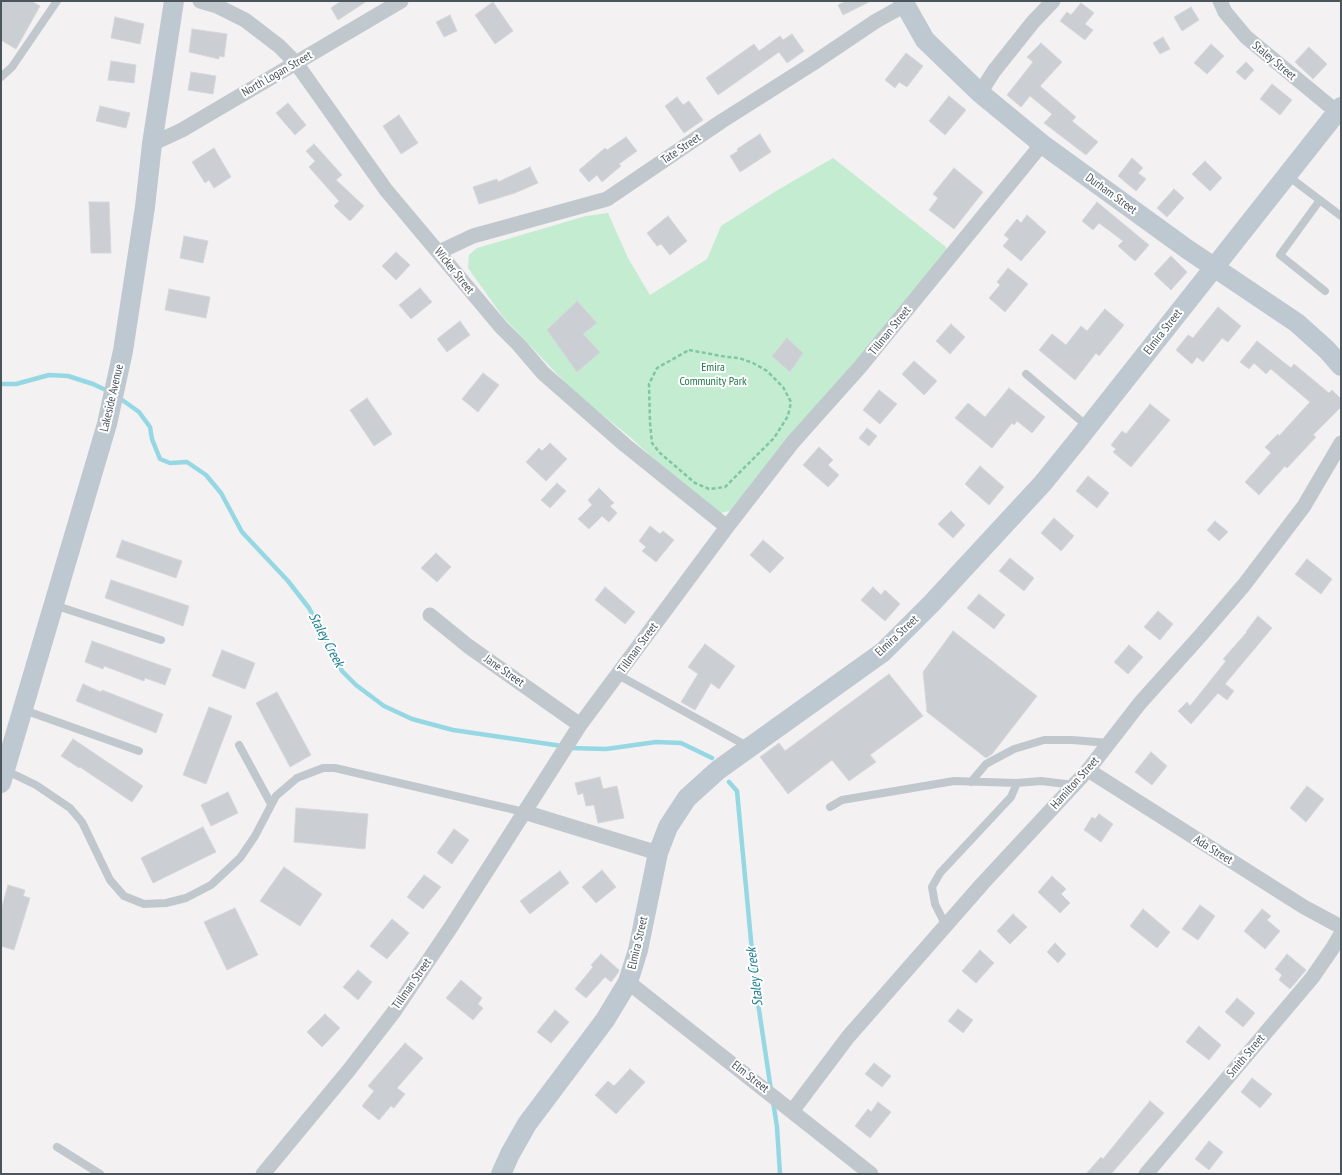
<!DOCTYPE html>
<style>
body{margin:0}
#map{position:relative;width:1342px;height:1175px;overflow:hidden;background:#f3f1f1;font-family:"PT Sans Narrow",sans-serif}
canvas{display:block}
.frame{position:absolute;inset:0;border:2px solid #4a555c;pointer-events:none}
</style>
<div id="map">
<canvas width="1342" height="1175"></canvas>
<div class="frame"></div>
</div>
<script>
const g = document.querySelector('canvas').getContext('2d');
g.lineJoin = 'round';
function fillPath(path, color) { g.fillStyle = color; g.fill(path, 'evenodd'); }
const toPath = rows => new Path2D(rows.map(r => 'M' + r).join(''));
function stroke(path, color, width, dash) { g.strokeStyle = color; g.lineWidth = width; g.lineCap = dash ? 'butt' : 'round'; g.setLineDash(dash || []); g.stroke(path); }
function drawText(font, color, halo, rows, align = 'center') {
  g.font = font + ' "PT Sans Narrow",sans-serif'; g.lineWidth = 4; g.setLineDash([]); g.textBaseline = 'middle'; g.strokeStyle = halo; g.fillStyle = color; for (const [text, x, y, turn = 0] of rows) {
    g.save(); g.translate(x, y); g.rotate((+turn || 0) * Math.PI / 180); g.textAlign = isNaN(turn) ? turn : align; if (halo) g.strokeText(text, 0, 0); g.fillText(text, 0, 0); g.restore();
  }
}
fillPath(toPath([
 [833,158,946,247,948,254,734,510,720,513,666,470,630,437,574,392,503,317,468,268,469,255,477,248,586,216,608,213,628,258,650,295,707,259,721,226,776,191]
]), '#c4ecd1');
stroke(toPath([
 [1,384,16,384,49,375,68,376,93,384,110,392],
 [118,397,139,412,150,427,152,439,160,459,170,463,187,462,206,475,221,493,242,532,288,581,309,608,342,671,356,685,384,706,412,719,453,730,562,746],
 [570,748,606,749,656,742,681,743,712,758],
 [729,782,737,791,755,983,771,1090],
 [773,1101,777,1127,780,1174]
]), '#95d8e4', 4.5);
const building = toPath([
 [1,1,31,1,40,6,16,49,1,40,1,1],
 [341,1,367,1,338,20,331,8,341,1],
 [846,1,871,1,843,15,838,5,846,1],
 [493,2,513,31,495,44,475,15,493,2],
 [1081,3,1094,13,1085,24,1093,30,1085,40,1060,21,1067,12,1071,15,1081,3],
 [1191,7,1199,20,1182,31,1174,17,1191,7],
 [450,15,457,31,444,37,436,22,450,15],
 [115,17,144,24,140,44,111,38,115,17],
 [192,29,227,34,224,57,219,56,219,59,189,52,192,29],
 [792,34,804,51,787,63,779,52,718,95,706,78,754,44,759,51,780,36,783,40,792,34],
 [1163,37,1170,49,1160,54,1153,43,1163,37],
 [1041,43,1062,62,1040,86,1076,117,1072,121,1098,142,1086,155,1044,123,1052,114,1030,96,1021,107,1007,95,1033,62,1027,57,1041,43],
 [1211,44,1224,56,1207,74,1194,63,1211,44],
 [1309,47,1327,64,1313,79,1295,62,1309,47],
 [906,53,923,66,907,87,899,82,895,88,885,80,906,53],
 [111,61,136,65,134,83,108,80,111,61],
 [1246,62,1254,70,1245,80,1236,72,1246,62],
 [191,72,216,76,213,94,188,90,191,72],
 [1272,84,1292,100,1280,115,1260,99,1272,84],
 [949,96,966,110,945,135,929,121,949,96],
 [677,97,683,105,689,101,703,120,684,133,665,106,677,97],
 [288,103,306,125,295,135,276,113,288,103],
 [100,106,130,113,126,128,96,121,100,106],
 [399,115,418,143,401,154,383,126,399,115],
 [760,134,771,152,740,172,730,156,738,151,737,149,760,134],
 [626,137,637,151,619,164,621,166,602,182,597,175,589,182,579,170,605,148,607,150,626,137],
 [314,144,342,175,336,180,364,206,350,221,334,206,339,201,309,167,315,161,306,151,314,144],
 [214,148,231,177,214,188,209,180,205,183,192,162,214,148],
 [1132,158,1143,168,1138,173,1146,179,1136,191,1118,176,1132,158],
 [1205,161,1222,178,1210,191,1192,174,1205,161],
 [530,167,538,183,515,193,479,204,473,187,497,179,498,182,530,167],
 [954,168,983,192,954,229,929,210,938,198,933,194,954,168],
 [1174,189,1184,198,1167,217,1157,208,1174,189],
 [89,202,109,202,111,253,91,253,89,202],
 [1097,202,1149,245,1135,261,1118,246,1123,241,1099,223,1093,230,1082,221,1097,202],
 [1027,215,1046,232,1021,261,1003,246,1009,239,1004,235,1017,219,1021,223,1027,215],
 [668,216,687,241,670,255,661,244,657,246,647,233,668,216],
 [184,236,208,241,203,263,180,258,184,236],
 [396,252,410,265,396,280,382,266,396,252],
 [1171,256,1187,272,1171,290,1154,274,1171,256],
 [1008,268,1028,284,1005,312,989,298,1000,285,997,282,1008,268],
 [420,288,432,302,411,319,399,305,420,288],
 [169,289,210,297,206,318,165,310,169,289],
 [577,301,597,323,583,334,600,352,577,372,547,330,577,301],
 [1218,307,1241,326,1228,342,1222,338,1203,362,1197,357,1192,364,1176,350,1188,335,1193,338,1218,307],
 [1105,309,1124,325,1099,356,1096,353,1075,380,1039,350,1052,334,1066,345,1081,326,1087,331,1105,309],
 [460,321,470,335,447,352,437,339,460,321],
 [951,324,965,337,950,354,936,341,951,324],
 [787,338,803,353,790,372,772,356,787,338],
 [1257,341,1291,368,1294,364,1329,393,1332,390,1341,399,1341,407,1313,435,1316,437,1287,468,1285,466,1259,495,1245,482,1271,453,1265,447,1278,434,1279,436,1310,402,1271,369,1266,374,1254,363,1249,369,1240,362,1257,341],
 [914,361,937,381,924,395,902,374,914,361],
 [483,373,499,385,478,412,462,399,483,373],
 [1009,388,1045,417,1032,433,1017,421,1014,425,1012,423,992,448,955,418,968,403,985,417,1009,388],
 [879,390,897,404,880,424,863,410,879,390],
 [367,398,392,434,374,446,350,410,367,398],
 [1150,404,1170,420,1131,467,1113,452,1116,449,1111,445,1122,431,1126,434,1150,404],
 [867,428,877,436,869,446,859,438,867,428],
 [550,443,567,459,546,481,526,462,539,448,542,451,550,443],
 [819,447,833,460,828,465,839,475,828,487,803,465,819,447],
 [980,466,1004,487,989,505,965,484,980,466],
 [1088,476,1109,493,1097,508,1076,491,1088,476],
 [557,483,566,491,550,508,541,500,557,483],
 [599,488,614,503,610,506,617,513,609,522,602,516,589,529,578,519,592,505,588,500,599,488],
 [951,511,965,525,953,538,938,524,951,511],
 [1054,518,1074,536,1061,551,1041,533,1054,518],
 [1215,521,1228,532,1219,541,1207,530,1215,521],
 [650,526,660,534,663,531,674,540,656,562,642,551,646,547,639,541,650,526],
 [122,540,182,561,176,578,116,557,122,540],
 [763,540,784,558,770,573,750,555,763,540],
 [436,553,451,567,437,582,421,568,436,553],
 [1010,558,1034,578,1024,591,999,571,1010,558],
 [1307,559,1332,579,1321,594,1295,574,1307,559],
 [111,580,189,606,183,626,105,598,111,580],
 [605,587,635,612,625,624,595,600,605,587],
 [873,587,881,595,885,590,900,604,885,621,861,600,873,587],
 [979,594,1005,615,994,629,967,608,979,594],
 [1158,611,1173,624,1160,640,1144,627,1158,611],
 [1258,616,1272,628,1225,684,1234,691,1227,700,1218,693,1191,724,1178,711,1187,702,1190,706,1226,661,1223,659,1247,632,1246,632,1258,616],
 [953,631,1037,696,992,754,986,758,927,712,923,672,953,631],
 [92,641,171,669,165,685,145,678,144,681,104,666,103,669,85,662,92,641],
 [705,644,735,666,719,689,711,683,695,710,681,702,698,674,688,667,705,644],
 [1129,645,1143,657,1128,674,1114,662,1129,645],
 [222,650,255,663,245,689,212,676,222,650],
 [889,674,923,716,870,755,876,762,849,781,832,760,788,794,760,757,779,743,785,751,889,674],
 [83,684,101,692,102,690,163,714,156,733,76,701,83,684],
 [277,692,311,755,290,767,256,703,277,692],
 [209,707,232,716,206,784,183,775,209,707],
 [73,739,143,786,132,802,80,767,79,768,61,756,73,739],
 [1151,752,1167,766,1152,785,1135,772,1151,752],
 [600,777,603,789,617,786,624,818,598,823,594,805,586,806,583,793,578,795,575,783,600,777],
 [1307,786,1324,799,1306,822,1290,808,1307,786],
 [228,792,238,813,211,826,201,805,228,792],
 [296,808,368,814,365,849,294,842,296,808],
 [1099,814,1113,824,1101,842,1084,830,1092,817,1095,819,1099,814],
 [203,827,216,852,153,883,141,858,203,827],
 [454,829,469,840,452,864,437,853,454,829],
 [284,867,322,894,300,926,260,901,284,867],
 [602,870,616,887,596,903,582,887,602,870],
 [560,871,569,883,530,914,520,901,560,871],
 [424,875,441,887,423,909,407,897,424,875],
 [1052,876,1066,889,1061,894,1070,903,1060,913,1038,892,1052,876],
 [8,885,25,890,23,896,30,898,14,950,1,946,1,910,8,885],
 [1200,905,1215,916,1198,940,1182,929,1200,905],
 [235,908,258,955,227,970,204,922,235,908],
 [1143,909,1170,932,1157,948,1130,926,1143,909],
 [1262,909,1271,916,1267,920,1280,931,1265,949,1244,931,1262,909],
 [1013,914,1027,927,1010,944,997,931,1013,914],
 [392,919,409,933,387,959,370,946,392,919],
 [1055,943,1066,954,1058,963,1047,952,1055,943],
 [980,950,994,963,976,983,962,971,980,950],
 [601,954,619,970,618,973,611,982,605,977,586,998,575,989,593,967,591,965,601,954],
 [1287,954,1306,970,1290,989,1279,980,1282,975,1275,969,1287,954],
 [358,970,372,982,358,1000,343,987,358,970],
 [461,980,482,998,478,1004,483,1008,473,1020,446,998,461,980],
 [1237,998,1255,1013,1243,1027,1225,1012,1237,998],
 [958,1009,973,1020,963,1033,948,1021,958,1009],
 [555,1010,569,1022,551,1043,537,1032,555,1010],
 [325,1014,340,1028,322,1047,307,1032,325,1014],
 [1199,1026,1221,1045,1209,1060,1186,1042,1199,1026],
 [405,1043,423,1058,397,1088,405,1094,394,1108,391,1106,379,1120,362,1106,374,1091,368,1086,405,1043],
 [874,1063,891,1076,882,1087,865,1074,874,1063],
 [630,1069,645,1082,616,1114,595,1095,608,1081,614,1086,630,1069],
 [1252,1078,1272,1094,1260,1108,1241,1092,1252,1078],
 [1150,1101,1164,1113,1111,1174,1086,1174,1101,1157,1103,1159,1150,1101],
 [878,1102,891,1112,870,1138,855,1126,868,1109,871,1112,878,1102],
 [1209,1141,1223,1152,1209,1170,1195,1159,1209,1141]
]);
fillPath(building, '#cbced3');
stroke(building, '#d5d7db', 1);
stroke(toPath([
 [689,350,727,357,739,358,753,363,767,371,783,387,791,402,788,416,774,438,725,487,709,489,695,483,660,453,652,443,650,423,649,384,657,368,689,350]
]), '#7fc7a0', 2.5, [4, 2.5]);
stroke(toPath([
 [1,77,12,67,57,1],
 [1288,176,1341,216],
 [1320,200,1280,255,1325,291],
 [1026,374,1087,426],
 [54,605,161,640],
 [618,675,747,746],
 [24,710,139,751],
 [239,745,271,804],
 [5,770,36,785,70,808,82,822,110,880,124,896,144,904,166,903,186,898,211,885,240,858,255,836,276,796,297,778,323,768,335,768,524,812],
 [971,782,986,764,1014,749,1044,740,1072,740,1109,743],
 [830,807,842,800,954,781,1017,783,1041,781,1074,785],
 [946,926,935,904,932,887,940,873,1011,797,1017,783],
 [57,1147,100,1174]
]), '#c0c8ce', 8);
stroke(toPath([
 [200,1,217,6,245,20,279,46,296,63,386,190,501,327,519,345,543,373,625,445,727,527],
 [1220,1,1225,12,1246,37,1337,112],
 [980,93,994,71,1033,22,1053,1],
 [152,144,182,130,401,1],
 [439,252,473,236,607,199,722,121,812,64,876,21,905,5],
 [430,615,468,646,580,725],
 [1088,770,1304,907,1341,927],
 [524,812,658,853],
 [628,982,871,1174],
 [793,1110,848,1037,983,883,1088,770,1140,703,1201,635,1244,585,1304,506,1341,443],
 [263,1174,349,1070,393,1013,451,927,580,725,727,527,793,442,860,367,1042,144],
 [1146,1174,1312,978,1332,949,1341,934]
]), '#c0c8ce', 15);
stroke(toPath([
 [903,1,925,40,980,93,1042,144,1187,249,1297,323,1327,350,1341,366],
 [1,783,107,424,123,351,145,207,152,144,174,1],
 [501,1174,510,1154,527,1124,605,1020,628,982,638,950,658,853,668,827,687,798,718,770,883,652,932,603,1043,483,1077,441,1341,107]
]), '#bec8d0', 20);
drawText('12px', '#4a555c', '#fff', [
 ["Staley Street",1274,61,40],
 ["North Logan Street",277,74,-30],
 ["Tate Street",681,149,-34],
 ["Durham Street",1111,194,36],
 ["Wicker Street",454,271,51],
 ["Tillman Street",890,331,-51],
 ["Elmira Street",1163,332,-52],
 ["Lakeside Avenue",112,398,-77],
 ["Elmira Street",897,636,-43],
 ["Tillman Street",638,648,-54],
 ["Jane Street",504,671,35],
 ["Hamilton Street",1075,783,-48],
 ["Ada Street",1213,850,32],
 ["Elmira Street",638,943,-77],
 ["Tillman Street",412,984,-55],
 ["Smith Street",1246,1056,-50],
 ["Elm Street",750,1077,38]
]);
drawText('12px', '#207848', '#fff', [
 ["Emira",713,368],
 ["Community Park",713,382]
]);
drawText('italic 14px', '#197e92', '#fff', [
 ["Staley Creek",326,640,62],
 ["Staley Creek",755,977,-97]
]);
</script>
